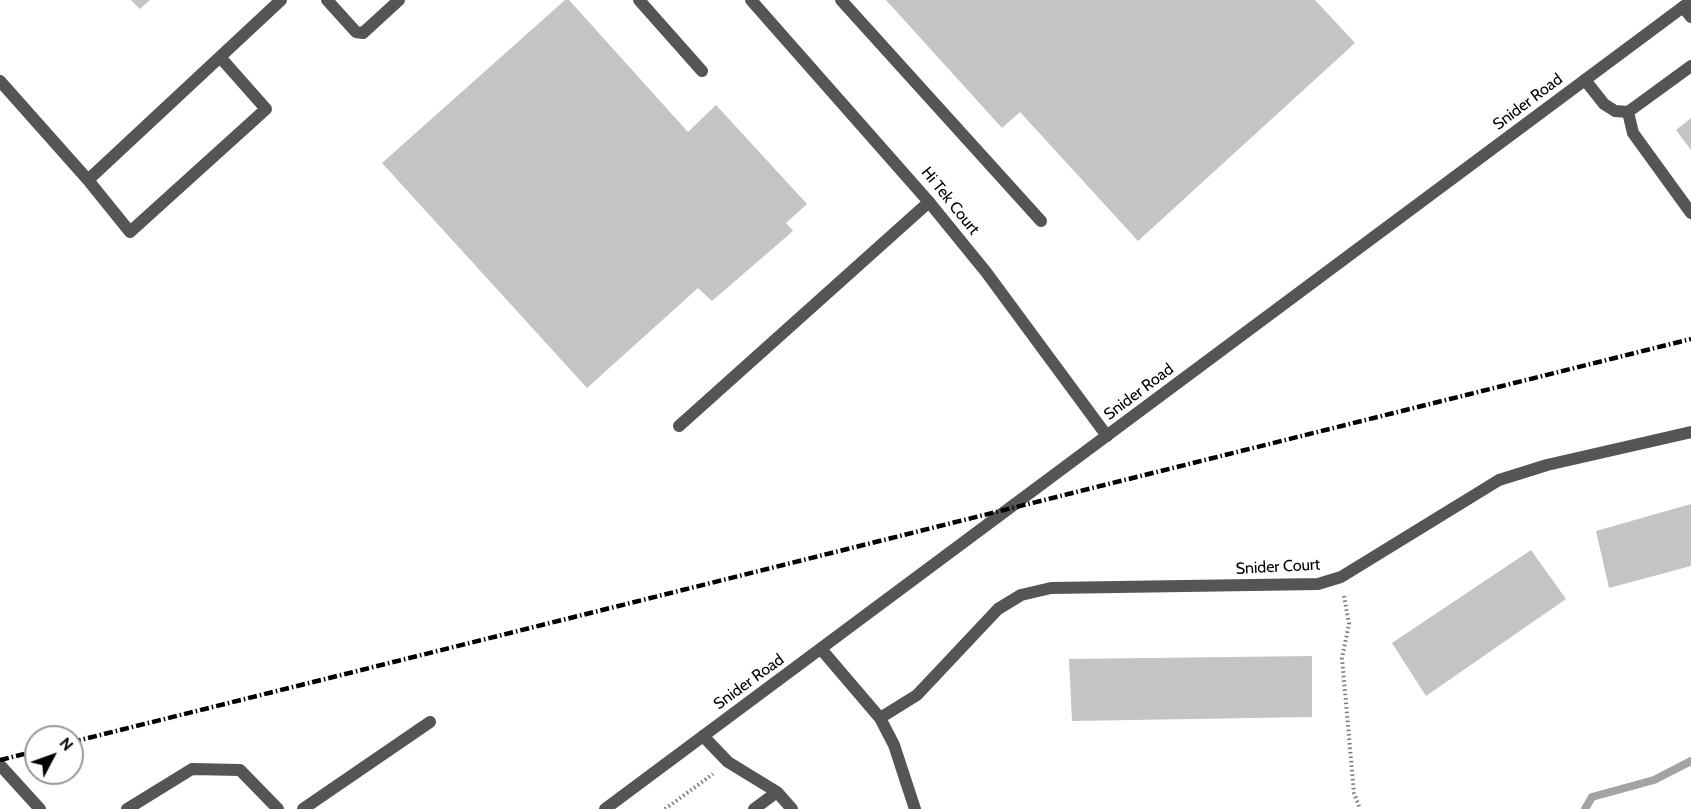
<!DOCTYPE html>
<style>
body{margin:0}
#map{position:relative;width:1691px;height:809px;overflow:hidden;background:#fff;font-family:Cabin,sans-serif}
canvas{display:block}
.north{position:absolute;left:24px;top:725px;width:60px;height:60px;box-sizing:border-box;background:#fff;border:2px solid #999;border-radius:50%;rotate:49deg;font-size:16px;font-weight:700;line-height:24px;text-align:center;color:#000}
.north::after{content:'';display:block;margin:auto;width:21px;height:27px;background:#000;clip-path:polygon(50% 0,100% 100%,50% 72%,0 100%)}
</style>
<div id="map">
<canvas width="1691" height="809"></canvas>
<div class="north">N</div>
</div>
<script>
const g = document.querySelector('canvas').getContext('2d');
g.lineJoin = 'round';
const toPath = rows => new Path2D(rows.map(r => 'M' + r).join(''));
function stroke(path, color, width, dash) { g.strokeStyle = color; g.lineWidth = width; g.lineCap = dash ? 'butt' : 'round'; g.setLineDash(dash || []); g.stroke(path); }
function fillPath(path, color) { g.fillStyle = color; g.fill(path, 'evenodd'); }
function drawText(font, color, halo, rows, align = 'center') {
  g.font = font + ' Cabin,sans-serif'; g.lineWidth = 4.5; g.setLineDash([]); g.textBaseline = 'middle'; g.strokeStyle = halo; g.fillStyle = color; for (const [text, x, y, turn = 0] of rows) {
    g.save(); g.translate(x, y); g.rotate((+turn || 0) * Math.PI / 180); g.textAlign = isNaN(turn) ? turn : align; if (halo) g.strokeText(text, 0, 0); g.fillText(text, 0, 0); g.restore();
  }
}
stroke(toPath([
 [1585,809,1592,797,1654,780,1691,761]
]), '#a3a3a3', 8);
fillPath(toPath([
 [131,0,150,0,140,9],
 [565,0,569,0,688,132,716,105,807,204,786,223,793,231,712,301,698,288,587,388,382,163],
 [886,0,1315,0,1355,43,1138,241,1020,112,1002,128],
 [1691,118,1691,150,1676,130],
 [1691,504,1691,566,1609,588,1596,531],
 [1531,550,1566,599,1426,696,1392,643],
 [1312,656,1312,717,1072,721,1069,659]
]), '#c4c4c4');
stroke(toPath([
 [1344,596,1349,624,1342,658,1354,793,1360,809],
 [665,809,713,774]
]), '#777', 4, [1.5, 3]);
stroke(toPath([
 [327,0,356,32,363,33,399,0],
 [639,0,702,71],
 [841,0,1041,221],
 [1683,7,1691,17],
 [1585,80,1604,104,1615,111,1628,112,1691,66],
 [0,81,88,180,281,0],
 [1628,112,1633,133,1691,213],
 [88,180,130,232,266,109,220,57],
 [679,426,929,202],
 [703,736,728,762,777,792,792,809],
 [127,809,192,769,240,770,278,809],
 [303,809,430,722],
 [754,809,777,792]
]), '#555', 12);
stroke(toPath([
 [751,0,929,202,986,272,1107,436],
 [821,649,880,718,894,745,915,809],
 [880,718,917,695,998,609,1021,595,1051,588,1318,584,1341,577,1499,480,1547,465,1691,432]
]), '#555', 12);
stroke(toPath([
 [0,765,40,809],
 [605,809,1691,1]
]), '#555', 12);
stroke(toPath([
 [72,742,1691,339],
 [0,760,36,751]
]), '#000', 4.5, [9, 3, 1.5, 3]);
drawText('16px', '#000', '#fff', [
 ["Snider Road",1528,102,-37],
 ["Hi Tek Court",950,201,51],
 ["Snider Road",1139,392,-37],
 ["Snider Court",1278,567,-3],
 ["Snider Road",749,682,-36]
]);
</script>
